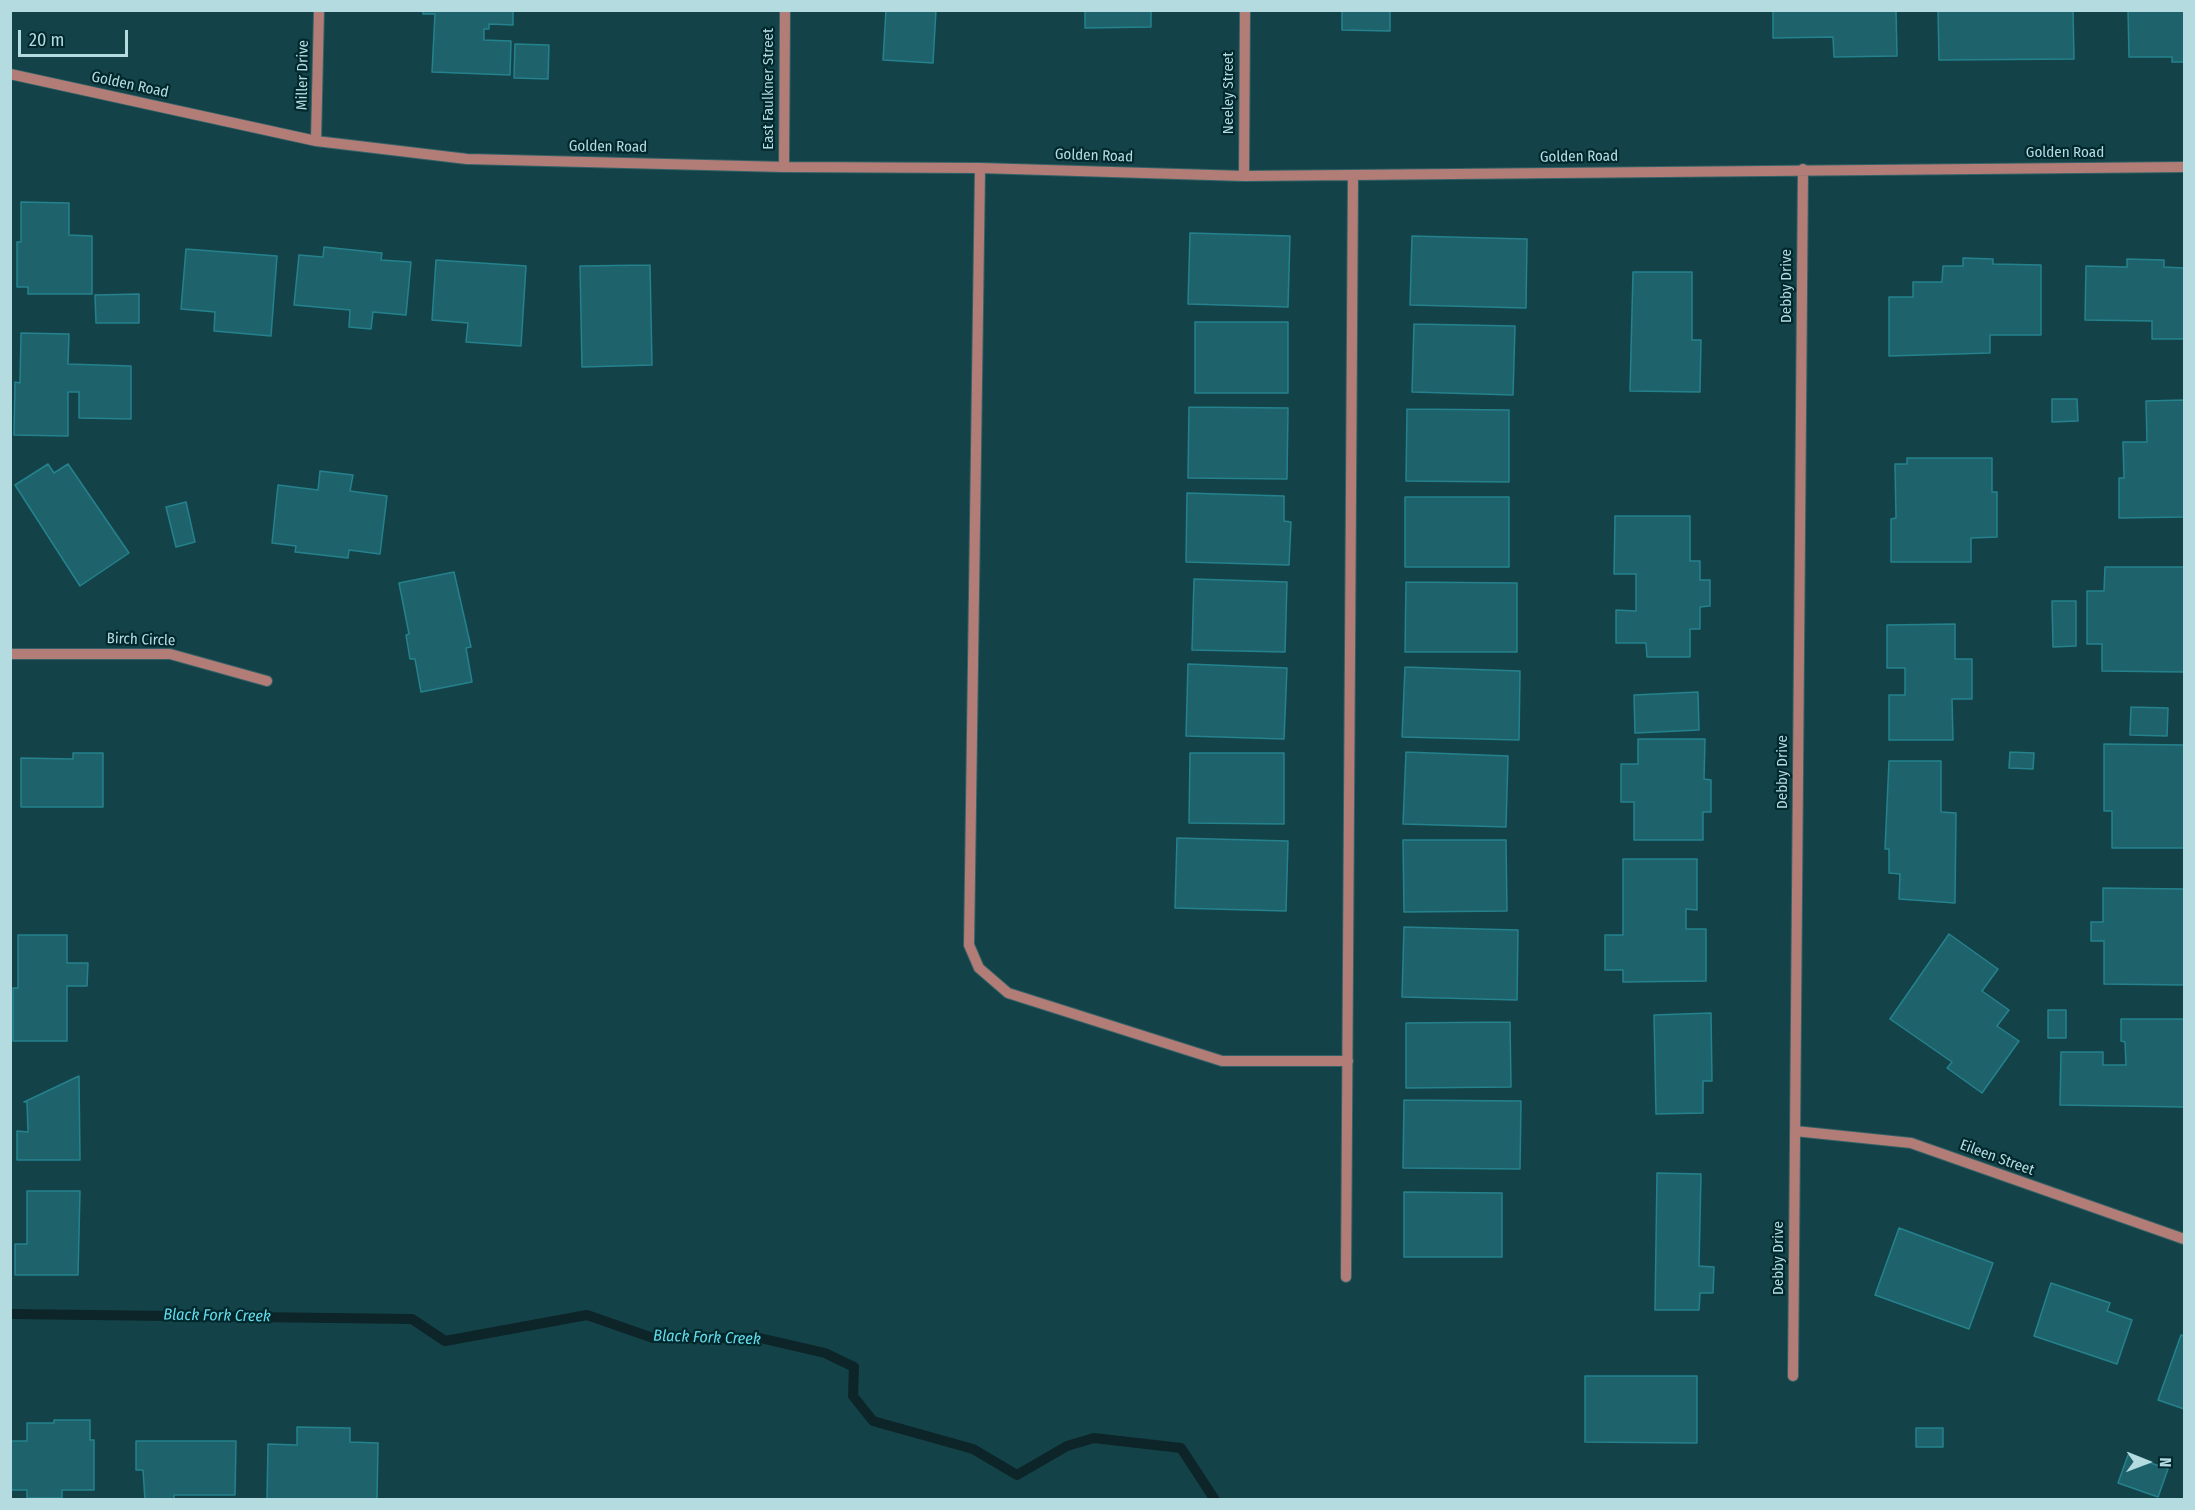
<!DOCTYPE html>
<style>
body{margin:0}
#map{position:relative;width:2195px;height:1510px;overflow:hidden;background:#134349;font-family:"Fira Sans Condensed",sans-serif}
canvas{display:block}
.frame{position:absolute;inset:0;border:12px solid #b3dbe0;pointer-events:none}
.north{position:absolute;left:2117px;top:1432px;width:60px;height:60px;-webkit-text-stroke:4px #01282d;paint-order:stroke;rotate:91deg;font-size:16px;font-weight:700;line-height:24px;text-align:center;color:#b3dbe0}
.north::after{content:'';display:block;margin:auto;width:21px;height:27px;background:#b3dbe0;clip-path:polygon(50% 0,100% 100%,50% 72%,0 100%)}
.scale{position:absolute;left:18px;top:30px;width:110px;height:27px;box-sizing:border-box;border:3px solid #b3dbe0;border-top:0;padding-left:8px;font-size:18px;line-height:21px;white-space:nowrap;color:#b3dbe0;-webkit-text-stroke:4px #01282d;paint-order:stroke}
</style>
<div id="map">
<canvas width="2195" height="1510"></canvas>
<div class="frame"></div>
<div class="north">N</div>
<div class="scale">20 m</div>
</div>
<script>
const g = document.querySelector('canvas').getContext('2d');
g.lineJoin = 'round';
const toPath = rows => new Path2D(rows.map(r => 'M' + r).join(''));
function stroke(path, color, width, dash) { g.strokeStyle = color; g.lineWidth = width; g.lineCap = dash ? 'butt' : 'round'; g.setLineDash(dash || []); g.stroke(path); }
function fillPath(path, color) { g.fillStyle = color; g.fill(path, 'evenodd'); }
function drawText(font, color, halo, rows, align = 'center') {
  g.font = font + ' "Fira Sans Condensed",sans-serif'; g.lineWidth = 4.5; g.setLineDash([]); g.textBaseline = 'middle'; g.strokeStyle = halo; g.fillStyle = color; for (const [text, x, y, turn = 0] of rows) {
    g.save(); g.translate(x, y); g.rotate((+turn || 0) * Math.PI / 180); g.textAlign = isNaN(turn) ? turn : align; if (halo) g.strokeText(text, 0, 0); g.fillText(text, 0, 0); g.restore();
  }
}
stroke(toPath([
 [10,1314,412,1319,445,1341,587,1315,653,1338,760,1338,825,1353,854,1367,853,1396,873,1421,973,1449,1017,1475,1067,1446,1094,1438,1181,1448,1215,1500]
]), '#0d2528', 10);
const building = toPath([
 [423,10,513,10,513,25,489,24,489,29,484,29,484,40,511,41,510,75,432,72,435,14,423,14,423,10],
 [886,10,936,10,933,63,883,60,886,10],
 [1085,10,1151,10,1151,27,1085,28,1085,10],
 [1342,10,1390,10,1390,31,1342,30,1342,10],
 [1773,10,1896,10,1897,56,1834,57,1833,37,1773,38,1773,10],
 [1938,10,2073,10,2074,59,1939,60,1938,10],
 [2128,10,2184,10,2184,62,2172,62,2172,57,2129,57,2128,10],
 [515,44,549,45,548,79,514,78,515,44],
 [21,202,69,203,69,235,92,236,92,294,28,294,28,287,17,287,17,242,21,242,21,202],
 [1190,233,1290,236,1288,307,1188,304,1190,233],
 [1412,236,1527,239,1526,308,1410,305,1412,236],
 [324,247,382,253,381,260,411,262,406,315,373,312,371,329,349,327,350,310,294,305,299,255,323,257,324,247],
 [186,249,277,256,271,336,214,331,215,312,181,309,186,249],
 [1963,258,1993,259,1993,264,2041,265,2041,335,1990,335,1990,353,1889,356,1889,297,1913,297,1913,282,1942,282,1943,266,1963,266,1963,258],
 [2127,259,2164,260,2164,267,2184,268,2184,339,2152,339,2152,321,2085,320,2086,266,2127,267,2127,259],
 [436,260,526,266,521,346,466,342,468,323,432,320,436,260],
 [650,265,652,365,582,367,580,266,650,265],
 [1633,272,1692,272,1692,340,1701,340,1700,392,1630,391,1633,272],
 [139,294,139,323,96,323,95,295,139,294],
 [1195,322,1288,322,1288,393,1195,393,1195,322],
 [1414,324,1515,326,1513,395,1412,392,1414,324],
 [21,333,69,334,68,364,131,366,131,419,79,418,79,392,68,392,68,436,14,435,15,382,20,383,21,333],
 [2052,399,2077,399,2078,421,2052,422,2052,399],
 [2184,400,2184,517,2119,518,2119,478,2124,478,2123,442,2147,442,2146,401,2184,400],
 [1189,407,1288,408,1287,479,1188,478,1189,407],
 [1407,409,1509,410,1509,482,1406,481,1407,409],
 [1907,458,1992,458,1992,492,1997,492,1997,537,1971,538,1971,562,1891,562,1891,519,1896,518,1895,464,1907,464,1907,458],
 [48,464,54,473,68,464,129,553,80,586,15,485,48,464],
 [320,471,353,475,350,491,387,496,380,554,349,550,348,558,295,552,296,546,272,543,278,485,318,490,320,471],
 [1187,493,1284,496,1284,521,1291,522,1289,565,1186,562,1187,493],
 [1405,497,1509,497,1509,567,1405,567,1405,497],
 [186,502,195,542,176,547,166,507,186,502],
 [1615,516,1690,516,1690,561,1700,561,1700,580,1710,580,1710,606,1700,607,1700,629,1690,629,1690,657,1647,657,1646,643,1616,643,1616,610,1636,611,1636,574,1614,574,1615,516],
 [2105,567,2184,567,2184,672,2102,671,2102,644,2087,644,2087,591,2104,591,2105,567],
 [454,572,471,647,466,648,472,682,421,692,415,659,410,659,406,635,409,634,399,583,454,572],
 [1194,579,1287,582,1285,652,1192,650,1194,579],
 [1406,582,1517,583,1517,652,1405,652,1406,582],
 [2052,601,2076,601,2076,646,2053,647,2052,601],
 [1955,624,1955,659,1972,659,1972,699,1952,699,1953,740,1889,740,1889,695,1905,695,1905,668,1887,668,1887,625,1955,624],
 [1188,664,1287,668,1284,739,1186,736,1188,664],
 [1405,667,1520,671,1519,740,1402,737,1405,667],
 [1698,692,1699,730,1635,733,1634,695,1698,692],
 [2131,707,2168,708,2167,736,2130,735,2131,707],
 [1638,739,1705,739,1704,779,1711,780,1711,812,1703,812,1703,840,1634,840,1634,802,1621,802,1621,764,1638,764,1638,739],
 [2104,744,2184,745,2184,848,2112,848,2112,811,2104,811,2104,744],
 [1406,752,1508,756,1506,827,1403,824,1406,752],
 [2010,752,2034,753,2033,769,2009,768,2010,752],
 [73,753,103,753,103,807,21,807,21,758,73,759,73,753],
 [1190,753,1284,753,1284,824,1189,823,1190,753],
 [1889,761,1941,761,1941,812,1956,813,1955,903,1899,899,1900,874,1889,873,1889,849,1885,849,1889,761],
 [1177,838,1288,841,1286,911,1175,908,1177,838],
 [1403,840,1506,840,1507,911,1404,912,1403,840],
 [1623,859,1697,859,1697,910,1686,909,1686,929,1706,929,1706,981,1623,982,1623,970,1605,970,1605,935,1623,935,1623,859],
 [2103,888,2184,889,2184,985,2104,984,2104,941,2091,941,2091,922,2103,922,2103,888],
 [1404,927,1518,930,1517,1000,1402,997,1404,927],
 [1949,934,1998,969,1982,991,2009,1010,1997,1026,2019,1041,1982,1093,1947,1068,1952,1062,1890,1019,1949,934],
 [18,935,67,935,67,963,88,963,87,986,67,986,67,1041,13,1041,13,988,18,988,18,935],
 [2048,1010,2066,1010,2066,1038,2048,1038,2048,1010],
 [1711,1013,1712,1081,1703,1081,1703,1113,1656,1114,1654,1015,1711,1013],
 [2121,1019,2184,1019,2184,1107,2060,1105,2061,1052,2103,1052,2103,1065,2126,1065,2125,1042,2121,1041,2121,1019],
 [1510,1022,1511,1087,1406,1088,1406,1023,1510,1022],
 [79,1076,80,1160,17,1160,17,1131,28,1132,27,1102,24,1102,79,1076],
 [1404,1100,1521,1101,1520,1169,1403,1168,1404,1100],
 [1657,1173,1701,1174,1699,1266,1714,1267,1713,1293,1700,1293,1699,1310,1655,1310,1657,1173],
 [27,1191,80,1191,78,1275,15,1275,15,1244,27,1244,27,1191],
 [1404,1192,1502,1193,1502,1257,1404,1257,1404,1192],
 [1899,1228,1993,1263,1969,1329,1875,1295,1899,1228],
 [2051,1283,2110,1303,2107,1311,2132,1320,2117,1364,2034,1336,2051,1283],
 [2181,1335,2184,1336,2184,1409,2158,1400,2181,1335],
 [1585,1376,1697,1376,1697,1443,1585,1442,1585,1376],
 [54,1420,90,1420,90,1440,94,1440,94,1490,62,1490,62,1498,27,1498,27,1490,10,1490,10,1441,27,1441,27,1423,54,1423,54,1420],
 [297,1427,350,1428,350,1442,378,1443,377,1500,267,1499,268,1444,297,1445,297,1427],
 [1916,1428,1943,1428,1943,1447,1916,1447,1916,1428],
 [136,1441,236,1441,235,1495,174,1495,174,1500,145,1500,143,1470,136,1470,136,1441],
 [2128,1455,2168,1469,2158,1497,2118,1483,2128,1455]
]);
fillPath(building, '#1e636c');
stroke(building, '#25828d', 1.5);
const minor = toPath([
 [10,74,316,141,467,159,784,167,980,168,1244,176,2184,167],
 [316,141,319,10],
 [784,167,785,10],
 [980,168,969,945,979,968,1008,993,1222,1061,1348,1061],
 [1244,176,1245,10],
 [10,654,170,654,267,681],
 [1795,1131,1911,1143,2184,1239],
 [1346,1277,1353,175],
 [1793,1376,1803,169]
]);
stroke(minor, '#336167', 12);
stroke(minor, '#b27d76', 10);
drawText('15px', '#b3dbe0', '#01282d', [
 ["Miller Drive",303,75,-89],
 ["Golden Road",130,85,12],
 ["East Faulkner Street",769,89,-90],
 ["Neeley Street",1229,93,-90],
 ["Golden Road",608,147,1],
 ["Golden Road",2065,153],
 ["Golden Road",1094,156,2],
 ["Golden Road",1579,157,-1],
 ["Debby Drive",1787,286,-90],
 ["Birch Circle",141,640,2],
 ["Debby Drive",1783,772,-90],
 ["Eileen Street",1997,1158,20],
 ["Debby Drive",1779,1258,-90]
]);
drawText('italic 16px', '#65dceb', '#01282d', [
 ["Black Fork Creek",217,1316,1],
 ["Black Fork Creek",707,1338,2]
]);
</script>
